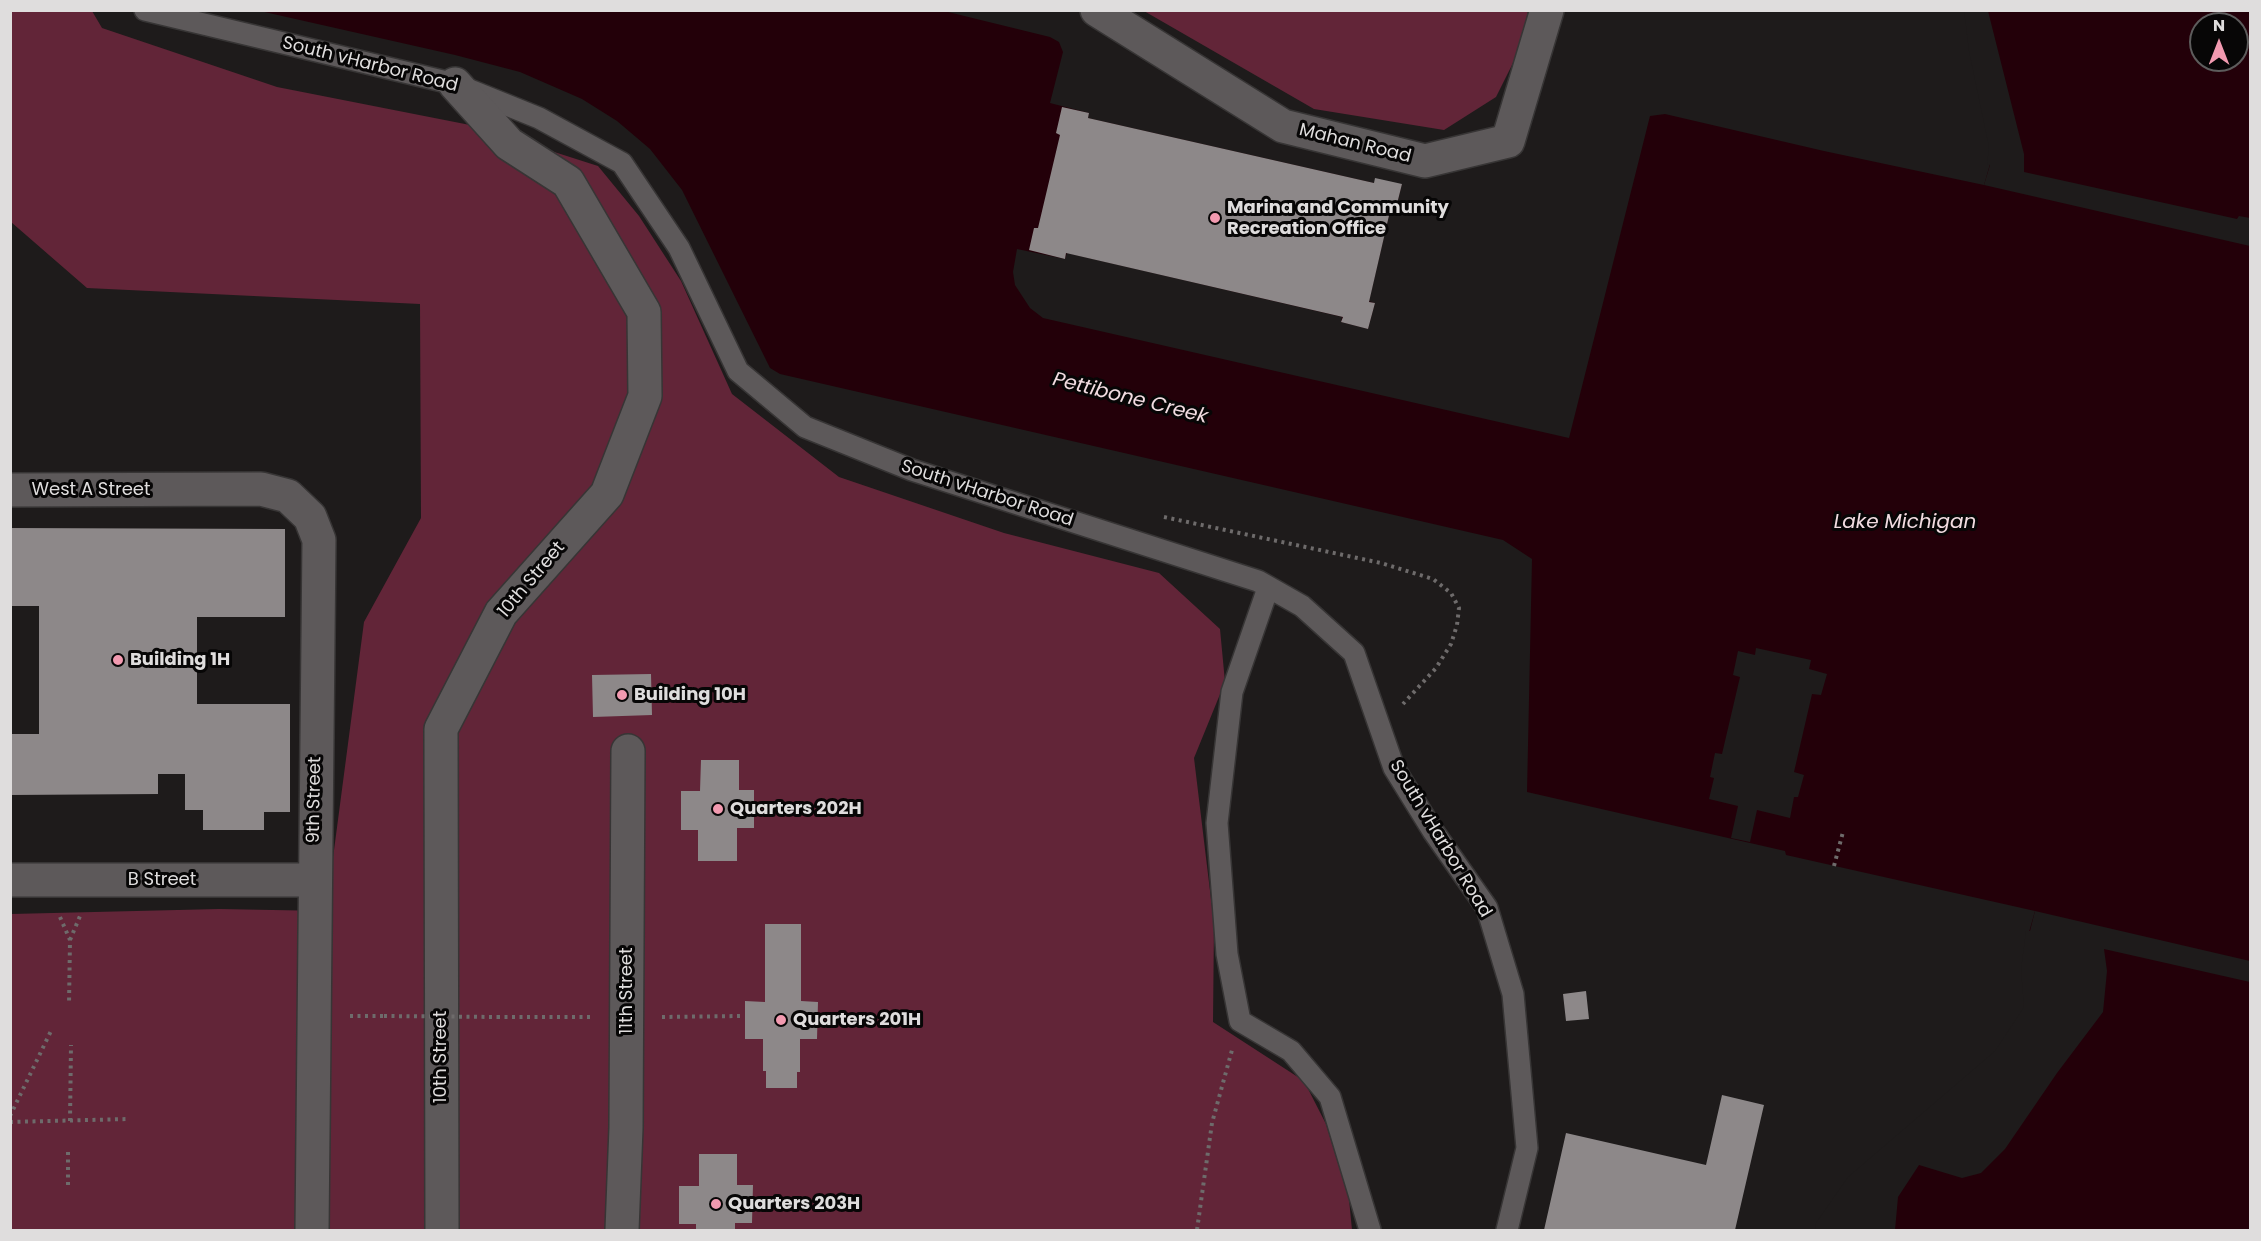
<!DOCTYPE html>
<style>
body{margin:0}
#map{position:relative;width:2261px;height:1241px;overflow:hidden;background:#1e1b1b;font-family:Poppins,sans-serif}
canvas{display:block}
.frame{position:absolute;inset:0;border:12px solid #dfdddd;pointer-events:none}
.north{position:absolute;left:2189px;top:12px;width:60px;height:60px;box-sizing:border-box;background:#070606;border:2px solid #5d5c5c;border-radius:50%;rotate:0deg;font-size:16px;font-weight:700;line-height:24px;text-align:center;color:#dfdddd}
.north::after{content:'';display:block;margin:auto;width:21px;height:27px;background:#f29ab0;clip-path:polygon(50% 0,100% 100%,50% 72%,0 100%)}
</style>
<div id="map">
<canvas width="2261" height="1241"></canvas>
<div class="frame"></div>
<div class="north">N</div>
</div>
<script>
const g = document.querySelector('canvas').getContext('2d');
g.lineJoin = 'round';
function fillPath(path, color) { g.fillStyle = color; g.fill(path, 'evenodd'); }
const toPath = rows => new Path2D(rows.map(r => 'M' + r).join(''));
function stroke(path, color, width, dash) { g.strokeStyle = color; g.lineWidth = width; g.lineCap = dash ? 'butt' : 'round'; g.setLineDash(dash || []); g.stroke(path); }
function drawText(font, color, halo, rows, align = 'center') {
  g.font = font + ' Poppins,sans-serif'; g.lineWidth = 6; g.setLineDash([]); g.textBaseline = 'middle'; g.strokeStyle = halo; g.fillStyle = color; for (const [text, x, y, turn = 0] of rows) {
    g.save(); g.translate(x, y); g.rotate((+turn || 0) * Math.PI / 180); g.textAlign = isNaN(turn) ? turn : align; if (halo) g.strokeText(text, 0, 0); g.fillText(text, 0, 0); g.restore();
  }
}
fillPath(toPath([
 [11,11,92,11,102,28,277,87,470,125,598,166,639,216,681,281,732,394,839,477,1004,533,1159,573,1220,629,1225,682,1194,758,1214,924,1213,1022,1304,1081,1326,1124,1349,1199,1352,1230,11,1230,11,914,219,909,326,911,364,622,421,518,420,304,87,288,11,222],
 [1144,11,1528,11,1520,49,1496,97,1444,130,1314,109]
]), '#622538');
fillPath(toPath([
 [940,10,1050,37,1059,42,1063,52,1050,103,1089,113,1088,118,1374,183,1402,184,1396,208,1391,207,1369,301,1375,303,1368,329,1341,322,1342,317,1067,253,1065,259,1017,249,1013,272,1015,285,1030,308,1043,318,1569,438,1650,116,1665,114,1824,151,1984,185,1990,164,1992,147,1967,11,2250,11,2250,1230,1818,1230,1997,1053,2027,1007,2029,932,2035,911,1786,855,1785,851,1527,792,1532,559,1503,540,780,374,770,368,682,190,650,149,617,121,582,99,520,72,455,55,260,11],
 [2201,24,2237,24,2237,60,2201,60]
]), '#230009');
fillPath(toPath([
 [1964,10,1988,11,2024,154,2024,172,2237,219,2239,216,2250,218,2250,246,1984,185,1990,165,1987,164,1989,147,1969,51],
 [1756,648,1811,660,1809,669,1827,674,1821,695,1812,694,1794,772,1804,775,1798,797,1794,797,1790,818,1757,810,1750,842,1731,838,1738,806,1709,799,1714,778,1710,777,1715,753,1722,754,1740,677,1733,675,1738,651,1755,655],
 [2035,911,2250,961,2250,982,2104,949,2107,971,2103,1012,2057,1073,2005,1149,1981,1173,1962,1178,1919,1165,1898,1197,1895,1230,1815,1230,1816,1223,1848,1177,1995,1051,2024,1007,2021,970,2026,931,2030,931]
]), '#1e1b1b');
fillPath(toPath([
 [1062,107,1089,113,1088,118,1374,183,1375,178,1402,184,1396,208,1391,207,1369,302,1375,303,1368,329,1341,322,1343,317,1066,253,1065,259,1029,250,1034,228,1038,228,1060,135,1056,133],
 [10,528,285,529,285,617,197,617,197,704,290,704,290,812,264,812,264,830,203,830,203,810,185,810,185,774,158,774,158,794,10,795,10,734,39,734,39,606,10,606],
 [651,674,652,715,593,717,592,675],
 [701,760,739,760,739,790,754,790,754,828,737,828,737,861,698,861,698,830,681,830,681,791,700,791],
 [765,924,801,924,801,1001,818,1002,817,1039,800,1039,800,1072,797,1072,797,1088,766,1088,766,1071,763,1071,763,1039,745,1039,745,1001,765,1002],
 [1586,991,1589,1019,1566,1021,1563,994],
 [1722,1095,1764,1105,1735,1230,1544,1230,1566,1133,1706,1165],
 [699,1154,737,1154,737,1185,753,1185,752,1223,735,1223,735,1230,696,1230,696,1224,679,1224,679,1186,699,1186]
]), '#8d8889');
const service = toPath([
 [145,10,455,84,539,118,622,163,679,248,738,371,805,427,912,470,1258,581,1302,606,1354,653,1394,768,1433,831,1487,908,1513,994,1527,1148,1507,1230],
 [1268,588,1232,692,1217,823,1227,954,1240,1021,1291,1051,1330,1097,1370,1230]
]);
const minor = toPath([
 [1097,10,1283,126,1425,161,1508,141,1547,10],
 [10,490,261,489,288,496,310,517,319,540,312,1230],
 [10,880,314,880],
 [442,1230,441,729,501,613,607,494,645,396,644,312,568,182,509,144,455,84],
 [622,1230,626,1128,628,751]
]);
stroke(service, '#373535', 24);
stroke(minor, '#373535', 36);
stroke(toPath([
 [1164,517,1381,563,1433,579,1451,593,1459,608,1457,625,1451,644,1436,668,1403,704],
 [1834,866,1843,832],
 [60,917,70,940,69,1004],
 [70,940,80,916],
 [350,1016,384,1016],
 [497,1017,592,1017],
 [662,1017,740,1016],
 [10,1116,51,1031],
 [70,1121,71,1045],
 [10,1122,129,1119],
 [68,1152,68,1185],
 [1197,1230,1212,1123,1232,1050]
]), '#6e6b6b', 4, [3, 4.5]);
stroke(service, '#5d595a', 21);
stroke(minor, '#5d595a', 33);
stroke(toPath([
 [384,1016,497,1017]
]), '#6e6b6b', 4, [3, 4.5]);
for (const [x, y, r, color] of [
 [1215,218,6,"#f29ab0"],
 [118,660,6,"#f29ab0"],
 [622,695,6,"#f29ab0"],
 [718,809,6,"#f29ab0"],
 [781,1020,6,"#f29ab0"],
 [716,1204,6,"#f29ab0"]
]) { const dot = new Path2D(); dot.arc(x, y, r, 0, 2 * Math.PI); g.fillStyle = color; g.fill(dot); stroke(dot, '#070606', 2); }
drawText('18px', '#dfdddd', '#070606', [
 ["South vHarbor Road",370,65,14],
 ["Mahan Road",1355,144,14],
 ["West A Street",91,490],
 ["South vHarbor Road",987,494,18],
 ["10th Street",532,580,-50],
 ["9th Street",315,800,-89],
 ["South vHarbor Road",1440,839,59],
 ["B Street",162,880],
 ["11th Street",627,991,-90],
 ["10th Street",441,1057,-90]
]);
drawText('bold 18px', '#dfdddd', '#070606', [
 ["Marina and Community",1227,208],
 ["Recreation Office",1227,229],
 ["Building 1H",130,660],
 ["Building 10H",634,695],
 ["Quarters 202H",730,809],
 ["Quarters 201H",793,1020],
 ["Quarters 203H",728,1204]
], 'left');
drawText('italic 20px', '#f2dce1', '#070606', [
 ["Pettibone Creek",1130,399,14],
 ["Lake Michigan",1905,523]
]);
</script>
